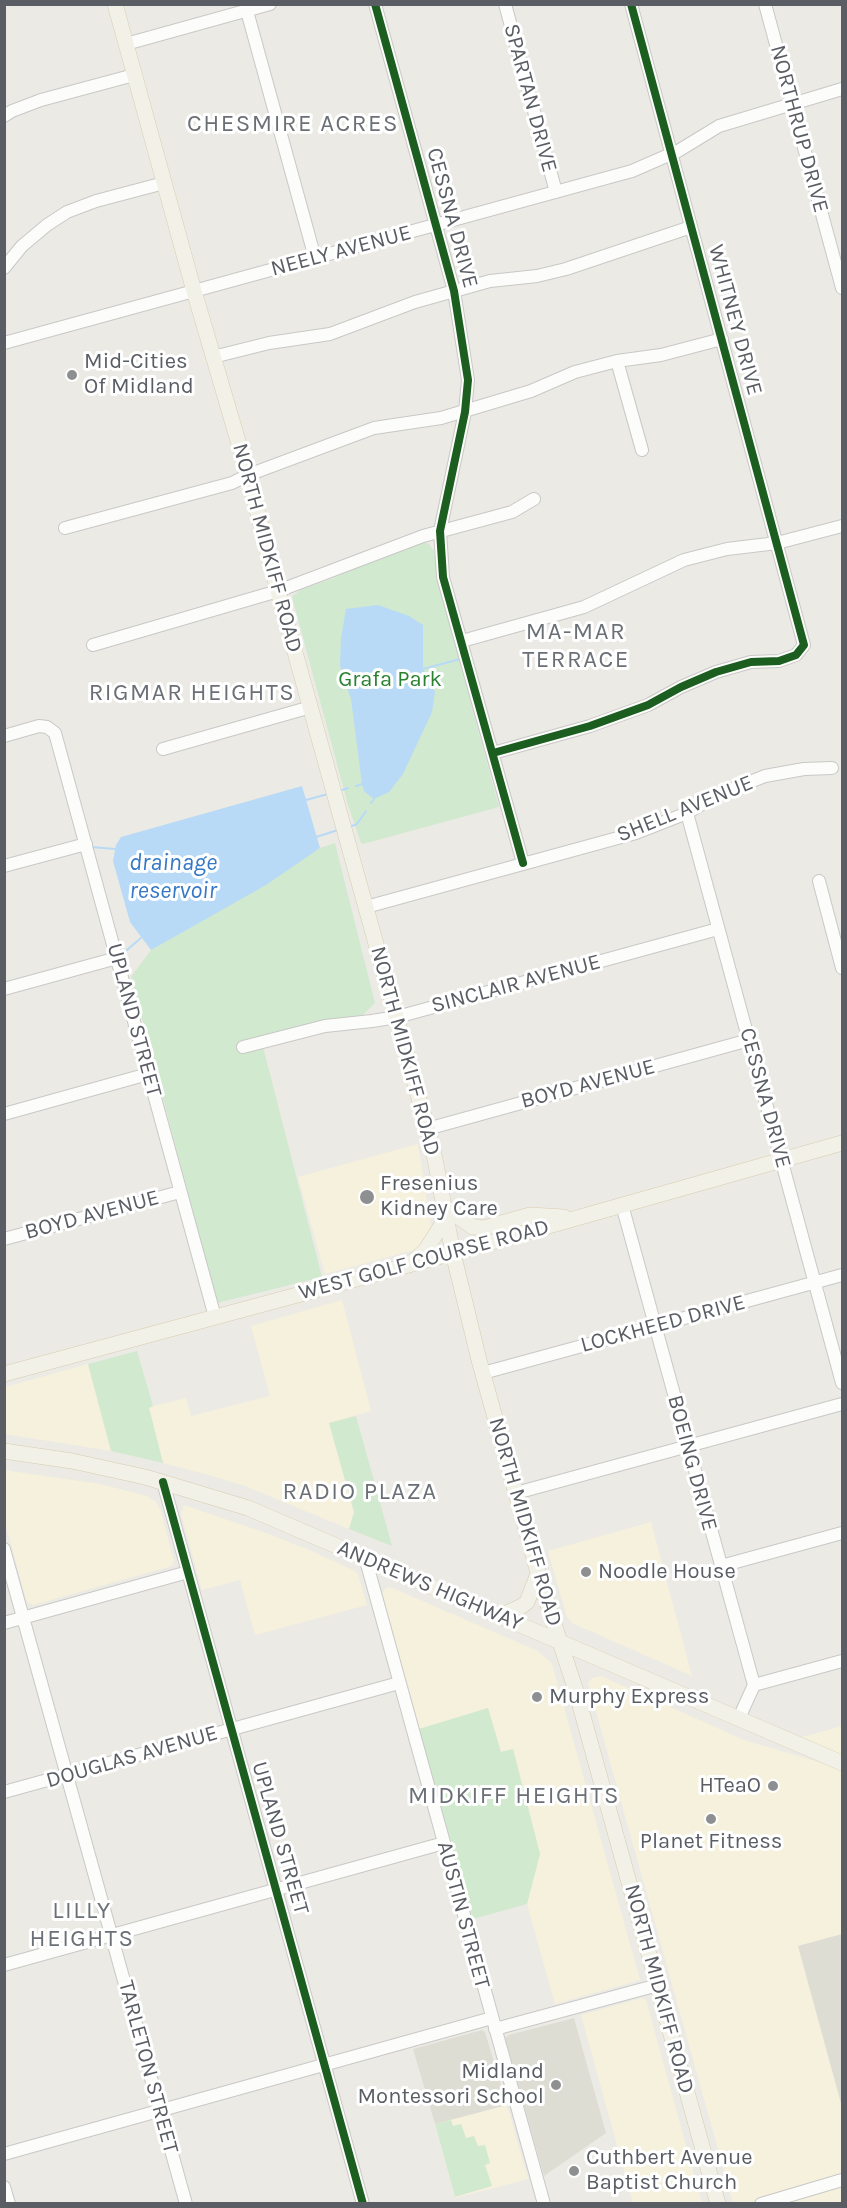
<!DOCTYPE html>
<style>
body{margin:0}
#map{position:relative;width:847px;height:2208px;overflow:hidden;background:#eceae4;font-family:Karla,sans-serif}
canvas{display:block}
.frame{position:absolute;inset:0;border:6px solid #5a5e64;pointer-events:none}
</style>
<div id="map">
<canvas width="847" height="2208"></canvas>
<div class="frame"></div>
</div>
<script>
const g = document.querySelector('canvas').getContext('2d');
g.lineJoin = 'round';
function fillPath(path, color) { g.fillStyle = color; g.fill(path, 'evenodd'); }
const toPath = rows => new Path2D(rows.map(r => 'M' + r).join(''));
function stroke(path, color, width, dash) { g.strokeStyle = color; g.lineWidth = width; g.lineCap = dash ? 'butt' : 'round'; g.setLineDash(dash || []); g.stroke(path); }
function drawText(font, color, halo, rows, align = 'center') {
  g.font = font + ' Karla,sans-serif'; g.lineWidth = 6; g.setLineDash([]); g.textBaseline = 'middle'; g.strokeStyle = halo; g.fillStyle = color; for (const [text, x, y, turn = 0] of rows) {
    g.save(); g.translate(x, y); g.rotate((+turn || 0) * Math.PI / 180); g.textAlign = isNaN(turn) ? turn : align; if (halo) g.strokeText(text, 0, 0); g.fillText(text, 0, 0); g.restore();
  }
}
fillPath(toPath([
 [418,1144,432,1234,425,1247,325,1274,298,1177],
 [342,1300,371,1411,329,1423,354,1512,349,1529,245,1486,216,1477,163,1463,149,1407,186,1398,191,1416,270,1396,251,1326],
 [88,1364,111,1451,5,1434,5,1387],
 [4,1470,100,1484,147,1496,156,1502,161,1512,174,1561,172,1566,33,1605,27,1602,5,1523],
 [184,1505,263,1532,307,1549,355,1571,358,1575,367,1605,255,1635,240,1580,202,1590,181,1514],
 [651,1522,692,1676,572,1623,567,1617,548,1551],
 [390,1587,538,1651,552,1664,640,1980,555,2004,527,1904,540,1854,513,1749,501,1752,488,1708,419,1729,382,1593,386,1588],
 [601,1676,744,1740,842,1769,842,2203,733,2203,588,1683,592,1678],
 [842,1726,842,1760,796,1739],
 [642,1998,646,2000,702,2203,633,2203,581,2015],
 [507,2105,528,2179,455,2198,435,2124]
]), '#f6f1dc');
fillPath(toPath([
 [842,1934,842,2107,798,1946],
 [574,2018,606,2133,544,2176,505,2038,509,2035],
 [482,2030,485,2032,507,2105,435,2124,413,2049]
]), '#deddd4');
fillPath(toPath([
 [424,542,429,544,434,551,441,593,499,807,363,844,361,843,348,805,292,597,300,590,331,579,377,558],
 [335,843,375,1003,363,1015,321,1022,261,1039,322,1277,217,1303,131,977,151,950,320,848],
 [137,1351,153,1406,149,1408,163,1463,111,1451,88,1364],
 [356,1416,392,1546,349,1529,354,1512,329,1423],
 [488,1708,501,1752,513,1749,540,1854,527,1904,473,1919,419,1729],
 [451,2120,453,2126,461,2124,466,2138,474,2136,478,2146,485,2145,490,2163,485,2165,492,2186,455,2197,435,2124]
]), '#d1e9ce');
fillPath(toPath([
 [378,605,409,616,423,625,423,669,435,692,432,712,403,774,389,792,374,799,364,791,362,784,351,699,340,666,341,638,346,609],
 [302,786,320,848,266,885,151,950,130,922,113,861,116,845,121,837]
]), '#b8daf7');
stroke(toPath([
 [423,669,460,659],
 [356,786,362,784],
 [342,790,348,788],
 [306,800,328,794],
 [371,803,374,799],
 [352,826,357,824,366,811],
 [316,837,338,830],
 [92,847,115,849],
 [121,955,141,938]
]), '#b8daf7', 2);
const minor = toPath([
 [375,4,454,291,468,380,465,412,440,531,443,577,523,863],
 [505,4,556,192],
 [765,4,842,288],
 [247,11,315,258],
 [126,44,270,4],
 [4,116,12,111,41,100,134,75],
 [4,268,22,246,47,225,67,212,96,201,164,183],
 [4,343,632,171,678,151,719,126,842,89],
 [213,357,269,343,330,334,415,302,490,281,537,276,566,269,691,227],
 [617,361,642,450],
 [65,528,232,483,248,475,374,428,441,418,531,391,575,372,617,361,661,355,722,339],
 [462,641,584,607,684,560,727,549,777,543,842,526],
 [93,645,278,591,423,536,512,512,534,499],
 [4,736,39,726,47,727,55,733,215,1317],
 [163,749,311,707],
 [493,753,590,726,648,705,681,687,716,672,751,662,779,661,796,655,804,645,631,4],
 [687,813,842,1383],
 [4,866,86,844],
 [819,881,842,968],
 [366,907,636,833,687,813,715,796,765,776,804,769,832,768],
 [4,989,117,958],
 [243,1047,325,1026,372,1021,397,1017,718,929],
 [4,1114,148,1074],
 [427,1129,749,1040],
 [622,1205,754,1685,739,1718],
 [4,1239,180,1192],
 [483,1373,842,1275],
 [163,1482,363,2204],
 [516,1493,842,1404],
 [4,1549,186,2204],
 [365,1557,544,2204],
 [721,1566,842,1533],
 [4,1623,188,1572],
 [754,1685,842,1661],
 [4,1792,399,1683],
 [4,1965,444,1843],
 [495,2029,658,1985],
 [4,2154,492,2018],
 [4,2187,9,2204],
 [761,2204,842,2180]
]);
const major = toPath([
 [115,4,194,291,248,475,278,591,433,1149,453,1253,479,1360,542,1587,576,1691,718,2204],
 [443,1206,473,1227,484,1228,530,1215,564,1217],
 [411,1263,425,1251,446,1218],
 [4,1374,453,1253,842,1143],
 [4,1451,72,1461,145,1477,248,1508,842,1763],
 [500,1616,522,1606,527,1602,538,1574]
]);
stroke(minor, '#c8c8c7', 14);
stroke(major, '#d6ccb0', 16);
stroke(minor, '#fcfcfb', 12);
stroke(major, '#f2f1e7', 15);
stroke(toPath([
 [375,4,454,291,468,380,465,412,440,531,443,577,523,863],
 [493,753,590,726,648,705,681,687,716,672,751,662,779,661,796,655,804,645,631,4],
 [163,1482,363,2204]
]), '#1b5e20', 8);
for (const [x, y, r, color] of [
 [72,375,6,"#8d8f91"],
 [367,1197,8,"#8d8f91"],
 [586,1572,6,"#8d8f91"],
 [537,1697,6,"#8d8f91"],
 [773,1786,6,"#8d8f91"],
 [711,1819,6,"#8d8f91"],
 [556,2085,6,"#8d8f91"],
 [574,2171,6,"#8d8f91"]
]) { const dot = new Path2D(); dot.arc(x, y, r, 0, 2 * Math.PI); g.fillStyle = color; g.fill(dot); stroke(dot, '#fff', 2); }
drawText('22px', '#5a5e64', '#fff', [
 ["SPARTAN DRIVE",530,98,75],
 ["NORTHRUP DRIVE",799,129,75],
 ["CESSNA DRIVE",452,218,75],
 ["NEELY AVENUE",341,251,-15],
 ["WHITNEY DRIVE",735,320,75],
 ["NORTH MIDKIFF ROAD",267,548,75],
 ["SHELL AVENUE",685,809,-22],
 ["SINCLAIR AVENUE",516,984,-15],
 ["UPLAND STREET",134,1020,75],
 ["NORTH MIDKIFF ROAD",405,1051,75],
 ["BOYD AVENUE",588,1084,-15],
 ["CESSNA DRIVE",765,1098,75],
 ["BOYD AVENUE",92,1215,-15],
 ["WEST GOLF COURSE ROAD",424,1260,-15],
 ["LOCKHEED DRIVE",663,1324,-15],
 ["BOEING DRIVE",692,1463,75],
 ["NORTH MIDKIFF ROAD",525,1522,74],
 ["ANDREWS HIGHWAY",430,1586,23],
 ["DOUGLAS AVENUE",132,1757,-16],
 ["UPLAND STREET",280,1838,74],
 ["AUSTIN STREET",463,1915,75],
 ["NORTH MIDKIFF ROAD",659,1989,75],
 ["TARLETON STREET",148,2067,75]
]);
drawText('22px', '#5a5e64', '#fff', [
 ["Mid-Cities",84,362],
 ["Of Midland",84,387],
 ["Fresenius",380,1184],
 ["Kidney Care",380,1209],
 ["Noodle House",598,1572],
 ["Murphy Express",549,1697],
 ["HTeaO",761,1786,"right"],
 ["Planet Fitness",711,1842,"center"],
 ["Midland",544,2072,"right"],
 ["Montessori School",544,2097,"right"],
 ["Cuthbert Avenue",586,2158],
 ["Baptist Church",586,2183]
], 'left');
drawText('22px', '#2a8231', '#fff', [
 ["Grafa Park",390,680]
]);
g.letterSpacing = '1.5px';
drawText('24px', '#6b7076', '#fff', [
 ["CHESMIRE ACRES",293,124],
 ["MA-MAR",576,632],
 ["TERRACE",576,660],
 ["RIGMAR HEIGHTS",192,693],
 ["RADIO PLAZA",360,1492],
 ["MIDKIFF HEIGHTS",514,1796],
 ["LILLY",82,1911],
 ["HEIGHTS",82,1939]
]);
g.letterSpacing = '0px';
drawText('italic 24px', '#3578c6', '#fff', [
 ["drainage",173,863],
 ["reservoir",173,891]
]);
</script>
